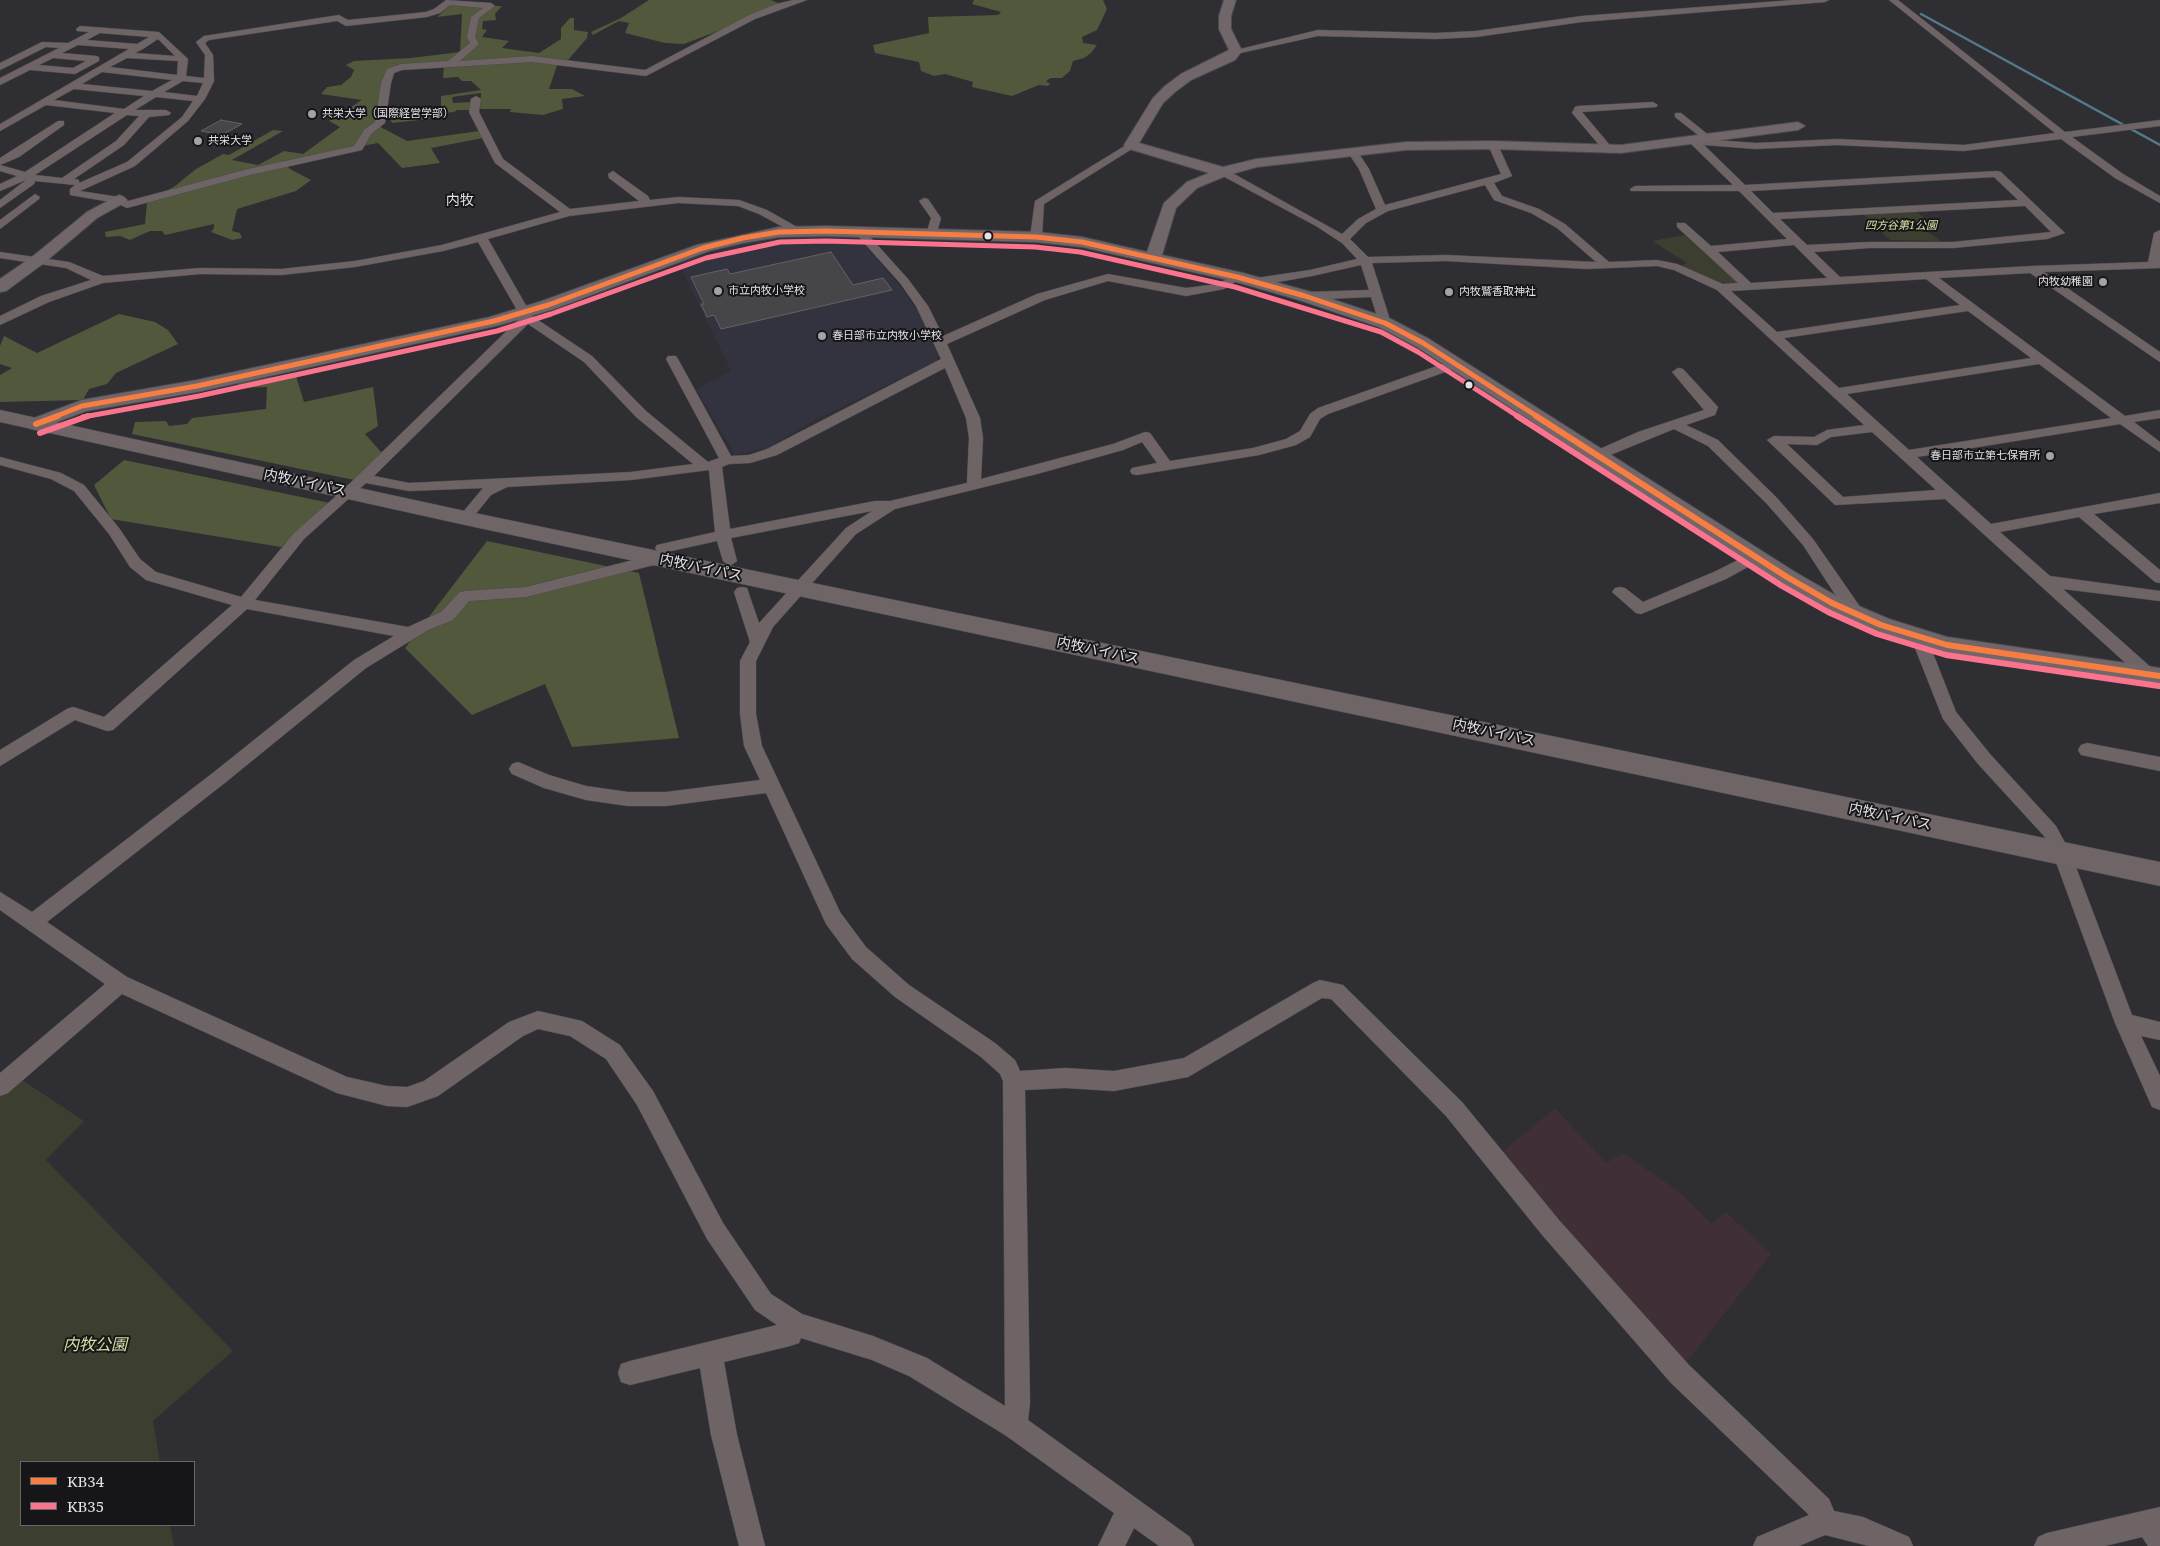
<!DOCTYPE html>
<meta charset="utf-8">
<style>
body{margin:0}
#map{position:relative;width:2160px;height:1546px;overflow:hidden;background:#2e2e33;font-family:"Noto Serif",serif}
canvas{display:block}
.legend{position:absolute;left:20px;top:1461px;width:175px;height:65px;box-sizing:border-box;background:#161619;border:1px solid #67676b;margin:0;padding:6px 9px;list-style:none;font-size:15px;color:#e1e1e6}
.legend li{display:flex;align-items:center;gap:10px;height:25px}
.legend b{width:25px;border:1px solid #67676b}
</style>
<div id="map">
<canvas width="2160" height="1546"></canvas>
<ul class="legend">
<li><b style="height:6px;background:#f77d43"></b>KB34</li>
<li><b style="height:6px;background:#fc738d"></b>KB35</li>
</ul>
</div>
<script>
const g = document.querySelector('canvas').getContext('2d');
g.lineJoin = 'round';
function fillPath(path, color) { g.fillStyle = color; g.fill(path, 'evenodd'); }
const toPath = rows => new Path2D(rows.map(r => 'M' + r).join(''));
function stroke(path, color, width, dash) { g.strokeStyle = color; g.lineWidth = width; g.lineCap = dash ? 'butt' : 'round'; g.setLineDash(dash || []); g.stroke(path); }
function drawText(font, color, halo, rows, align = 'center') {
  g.font = font + ' "Noto Serif","Noto Sans JP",serif'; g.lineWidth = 4; g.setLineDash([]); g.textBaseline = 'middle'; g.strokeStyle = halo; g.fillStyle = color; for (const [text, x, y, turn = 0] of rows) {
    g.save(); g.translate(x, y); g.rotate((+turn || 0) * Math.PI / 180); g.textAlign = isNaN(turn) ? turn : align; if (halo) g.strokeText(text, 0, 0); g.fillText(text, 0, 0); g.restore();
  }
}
fillPath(toPath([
 [808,236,857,236,900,286,920,315,939,357,936,361,808,424,769,447,735,455,696,389,731,371,678,262,755,240]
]), '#32333f');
fillPath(toPath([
 [1555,1108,1606,1163,1623,1153,1678,1191,1711,1224,1726,1212,1771,1254,1686,1363,1501,1153]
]), '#402f36');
fillPath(toPath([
 [1916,211,1935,227,1923,228,1940,241,1890,240,1863,214],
 [1685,235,1738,282,1733,285,1707,279,1681,266,1687,263,1652,241],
 [13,1074,84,1121,46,1160,233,1351,153,1421,160,1462,21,1462,21,1525,170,1525,174,1546,0,1546,0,1086]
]), '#3c3f2f');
fillPath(toPath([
 [649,0,771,0,780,4,734,25,684,44,665,43,625,33,629,23,619,21,593,35,591,32,621,18],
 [974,0,1103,0,1107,9,1097,30,1082,37,1083,43,1097,45,1091,53,1084,58,1073,61,1070,71,1062,78,1051,78,1046,81,1050,84,1048,86,1039,85,1012,96,972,87,973,82,945,74,934,76,921,71,919,62,875,53,873,45,929,33,928,17,998,15,1001,12,972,4],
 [450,5,502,6,495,14,496,20,483,21,482,29,487,30,482,37,509,41,502,48,539,53,561,39,561,28,570,18,574,18,574,30,588,32,587,38,568,60,559,60,549,89,572,89,585,96,562,99,563,109,543,115,510,112,511,109,480,109,481,93,452,97,453,103,472,102,471,110,457,110,454,112,433,114,429,119,392,123,390,119,423,109,441,108,441,96,481,90,471,81,462,81,458,77,443,78,444,62,387,69,375,124,407,141,479,131,483,138,431,148,440,163,402,168,378,143,283,161,290,169,311,180,296,191,237,209,232,231,240,233,242,238,232,240,211,232,214,228,214,224,165,235,162,231,150,231,130,240,120,236,106,237,105,232,145,224,147,202,175,186,196,169,223,154,229,155,273,130,283,131,232,160,258,165,284,151,303,154,340,127,329,121,362,100,321,94,327,87,341,85,351,77,354,70,346,65,354,61,411,58,460,52,462,14,437,17],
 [119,314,155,322,168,330,178,344,116,373,107,384,89,389,83,400,0,402,0,375,12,368,0,364,0,346,4,336,37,353],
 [295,373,304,402,373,387,378,426,365,434,382,453,354,480,132,434,135,422,166,421,169,426,187,424,192,418,266,409,267,387,240,388,237,383],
 [124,460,330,503,281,547,111,519,94,485],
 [487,541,639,573,679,738,572,747,545,684,472,715,405,648]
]), '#52583b');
stroke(toPath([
 [1921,14,2160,145]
]), '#547989', 2.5);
const building = toPath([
 [221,120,242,124,222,135,201,131,221,120],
 [831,252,853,285,883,278,892,290,721,329,714,315,707,317,701,304,704,304,691,277,727,269,730,274,831,252]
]);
fillPath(building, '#464649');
stroke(building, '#626266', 1);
const street = toPath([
 [446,0,491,3,495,6,479,18,475,37,479,44,460,61,532,56,645,70,749,15,776,4,793,0,807,0,755,19,646,76,532,62,402,70,394,73,391,83,385,123,371,134,362,150,250,175,127,208,116,203,70,195,70,189,75,185,35,181,34,184,0,208,0,200,26,180,0,191,0,184,17,176,0,171,0,158,58,121,64,121,64,125,19,157,0,165,25,172,115,113,46,105,0,131,0,124,129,49,78,45,62,53,96,56,99,57,99,61,75,74,30,70,0,85,0,78,59,48,46,47,0,70,0,63,42,42,68,43,89,32,77,31,76,29,80,26,159,32,188,59,186,76,204,78,205,55,196,42,204,36,339,15,348,20,426,12,434,9,446,0],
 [450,5,483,8,471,17,467,37,470,43,448,61,401,64,387,69,381,83,375,122,364,130,354,146,248,169,128,201,119,197,80,191,135,166,188,121,205,99,214,81,213,55,205,43,209,40,337,21,346,26,427,17,440,13,450,5],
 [100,33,149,37,137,44,87,40,100,33],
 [158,39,175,56,135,53,143,49,158,39],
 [53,58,86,61,73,68,39,65,53,58],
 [127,58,178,61,177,75,110,67,127,58],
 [102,72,172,80,152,91,82,84,102,72],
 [183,81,203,83,197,96,164,92,183,81],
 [74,89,144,96,124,109,54,100,74,89],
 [156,97,193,101,182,117,127,162,79,183,79,180,74,179,124,145,149,117,169,115,171,113,166,110,135,110,156,97],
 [127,115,139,116,116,141,62,178,35,175,127,115],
 [1793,0,1829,0,1825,2,1582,22,1476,37,1435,39,1318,36,1236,54,1232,51,1318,30,1435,33,1476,31,1582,16,1793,0],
 [1889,0,1898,0,2065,132,2160,120,2160,126,2072,137,2123,174,2160,196,2160,203,2115,178,2061,139,1964,151,1837,145,1756,149,1704,145,1745,185,1997,171,2001,172,2065,233,2047,239,1953,248,1869,248,1814,252,1840,277,2032,266,2148,262,2154,233,2160,230,2160,268,2044,272,2160,352,2160,362,2030,273,1939,278,2125,416,2160,410,2160,418,2134,422,2160,442,2160,452,2120,424,1917,457,1991,524,2160,493,2160,503,2094,514,2160,570,2160,583,2155,582,2079,517,2000,532,2050,576,2160,591,2160,601,2063,589,2154,670,2156,674,2154,678,2142,678,1945,499,1835,505,1767,440,1774,436,1814,437,1827,430,1864,425,1717,290,1674,270,1657,266,1587,269,1446,261,1372,263,1391,323,1385,327,1379,323,1371,297,1305,300,1299,296,1305,292,1369,290,1361,265,1312,276,1256,286,1250,282,1256,278,1310,270,1357,259,1342,243,1316,226,1219,174,1219,170,1227,170,1342,234,1358,219,1376,209,1359,169,1347,151,1348,149,1356,149,1369,169,1385,205,1501,174,1488,145,1493,142,1498,145,1512,176,1494,183,1502,196,1539,209,1565,224,1609,262,1657,260,1677,264,1723,284,1738,283,1677,227,1677,223,1685,223,1711,246,1787,239,1739,191,1631,191,1630,189,1635,186,1733,185,1690,143,1690,139,1703,139,1675,117,1675,113,1681,113,1715,140,1756,143,1837,139,1964,145,2055,133,1889,0],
 [1994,177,2018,200,1773,213,1751,191,1994,177],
 [1485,185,1494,200,1531,213,1557,228,1596,262,1446,255,1368,257,1350,239,1366,223,1388,211,1485,185],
 [2025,206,2051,232,1953,242,1869,242,1807,245,1780,219,2025,206],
 [1794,245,1827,278,1751,283,1718,252,1794,245],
 [1926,279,1960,305,1777,332,1731,291,1926,279],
 [1968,311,2031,358,1839,388,1784,338,1968,311],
 [2039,364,2111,418,1909,450,1847,394,2039,364],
 [1872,432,1936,490,1843,497,1787,444,1817,445,1831,437,1872,432],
 [476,96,481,99,479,112,503,159,570,209,639,201,609,178,608,174,613,171,648,196,650,200,678,197,739,200,767,210,804,231,802,233,794,233,759,214,738,206,678,203,569,216,488,239,532,316,592,356,646,411,708,462,719,458,666,359,668,356,676,356,678,359,731,456,749,455,767,449,941,359,916,306,900,283,856,234,856,230,860,229,864,230,908,279,928,306,943,336,1037,294,1108,274,1186,288,1217,284,1237,274,1243,277,1224,289,1186,296,1108,281,1045,300,947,344,980,418,983,438,981,479,1113,444,1145,432,1150,433,1170,461,1253,448,1286,439,1300,431,1310,414,1318,408,1451,361,1459,361,1461,364,1459,367,1328,414,1320,419,1310,437,1296,445,1259,455,1137,475,1132,474,1130,471,1132,468,1157,463,1142,442,1123,450,1037,474,895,509,856,534,773,627,756,661,756,714,762,746,840,912,866,947,909,985,995,1043,1015,1060,1020,1071,1065,1068,1114,1071,1184,1058,1313,983,1320,980,1343,985,1462,1102,1559,1220,1689,1365,1829,1499,1834,1511,1863,1517,1909,1537,1913,1546,1869,1546,1825,1535,1799,1546,1753,1546,1757,1537,1809,1515,1671,1383,1543,1236,1446,1116,1331,999,1322,998,1188,1077,1114,1091,1065,1088,1025,1090,1030,1403,1028,1420,1190,1537,1194,1546,1159,1546,1134,1528,1125,1546,1098,1546,1114,1513,1005,1435,909,1376,872,1360,801,1338,799,1343,790,1346,724,1362,737,1435,765,1546,739,1546,711,1435,700,1368,630,1385,621,1382,618,1373,621,1364,630,1361,777,1325,755,1310,707,1239,637,1105,606,1059,570,1036,538,1029,523,1036,438,1096,407,1107,387,1106,337,1093,122,994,8,1093,0,1096,0,1073,105,984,0,910,0,892,32,912,214,772,354,660,394,636,247,609,113,730,107,731,75,720,0,766,0,750,67,709,73,707,104,717,232,605,146,580,130,567,109,534,74,491,51,479,0,465,0,457,61,473,84,485,119,528,140,559,156,572,241,597,294,533,343,490,521,317,478,242,443,251,355,267,281,275,200,274,103,283,49,302,0,325,0,316,41,296,91,280,66,268,0,258,0,252,69,262,103,276,200,268,281,269,355,261,442,245,560,212,495,163,469,112,471,99,476,96],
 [528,324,584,362,636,417,693,464,631,472,409,483,374,476,528,324],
 [945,368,966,418,969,438,967,483,890,501,875,501,730,529,722,467,729,464,750,463,777,455,945,368],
 [709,470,715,532,657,545,655,548,657,551,662,553,717,541,723,561,730,566,737,561,731,538,872,511,846,528,759,623,747,588,742,587,737,588,734,592,750,642,740,661,740,714,744,746,760,780,666,792,628,792,586,786,549,775,518,762,512,764,509,769,512,774,544,788,586,800,628,806,666,806,766,793,826,924,852,959,895,997,981,1057,1000,1074,1003,1081,1005,1406,927,1358,873,1336,802,1314,771,1294,723,1223,653,1091,620,1045,582,1021,538,1011,509,1022,424,1081,407,1087,387,1086,347,1077,127,977,47,922,226,782,366,668,428,630,453,620,469,601,526,597,662,563,664,559,657,554,526,587,465,591,460,592,441,612,408,627,255,600,304,539,366,483,409,491,483,488,458,518,465,523,470,521,491,495,507,487,631,480,709,470],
 [1653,102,1658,105,1656,107,1582,112,1614,150,1609,153,1605,152,1572,113,1575,107,1578,106,1653,102],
 [1131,142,1136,145,1135,147,1044,204,1042,237,1036,240,1032,239,1030,237,1035,201,1131,142],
 [35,194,40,197,39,199,0,229,0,220,35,194],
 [924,198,928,199,941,218,936,236,932,237,926,234,931,218,919,201,924,198],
 [1678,368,1683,369,1718,407,1715,415,1686,425,1718,440,1777,498,1813,539,1863,611,1865,615,1863,619,1851,619,1803,545,1767,504,1708,446,1674,429,1603,458,1593,458,1591,455,1593,452,1638,432,1704,410,1672,372,1678,368],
 [1754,552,1759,553,1761,557,1759,561,1726,579,1641,614,1636,613,1612,592,1615,588,1620,587,1625,588,1643,602,1716,571,1754,552],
 [1919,632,1925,634,1927,638,1956,712,1990,754,2056,826,2071,854,2132,1015,2160,1022,2160,1040,2141,1036,2160,1076,2160,1110,2152,1107,2115,1023,2053,854,2044,836,1978,764,1943,719,1911,638,1913,634,1919,632],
 [2087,743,2160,757,2160,771,2081,755,2078,750,2081,745,2087,743],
 [2160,1507,2160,1546,2148,1546,2142,1537,2105,1546,2034,1546,2038,1537,2047,1533,2160,1507]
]);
const secondary = toPath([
 [1224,0,1236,0,1231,16,1231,29,1242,51,1235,60,1191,80,1175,92,1163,103,1139,143,1223,167,1256,159,1406,142,1493,141,1621,145,1798,122,1805,126,1798,130,1621,153,1493,149,1406,150,1257,167,1228,175,1197,188,1176,208,1162,255,1243,273,1311,292,1391,319,1429,339,1795,572,1840,598,1889,619,1947,637,2160,668,2160,684,1947,653,1873,631,1824,608,1779,582,1417,347,1379,327,1299,300,1233,281,1082,247,1036,242,826,236,779,237,743,243,709,251,554,309,500,325,197,392,86,411,36,430,29,428,26,424,29,420,82,400,197,380,490,317,542,301,697,245,779,227,826,226,1036,232,1082,237,1147,252,1164,203,1187,182,1209,173,1126,148,1124,145,1153,98,1165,86,1181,74,1229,50,1219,29,1219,16,1224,0],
 [119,195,124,197,127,200,124,203,97,218,44,263,6,291,0,292,0,279,32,257,87,212,119,195]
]);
const primary = toPath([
 [0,410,465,511,2160,862,2160,886,465,525,0,422,0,410]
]);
stroke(street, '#4b4b4f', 1);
stroke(secondary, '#4b4b4f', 2);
stroke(primary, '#4b4b4f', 1);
fillPath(street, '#6f6465');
fillPath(secondary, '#716669');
fillPath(primary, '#6f6567');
stroke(toPath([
 [54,417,82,406,197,386,494,321,548,305,703,248,743,238,779,232,826,231,1036,237,1082,242,1237,277,1305,296,1385,323,1423,343,1538,417]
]), '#f77d43', 5);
stroke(toPath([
 [1536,416,1787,577,1832,603,1881,625,1947,645,2160,676],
 [36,424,58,416]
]), '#f77d43', 6);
stroke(toPath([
 [83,417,199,396,497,331,551,314,706,258,780,242,826,241,1035,247,1080,252,1235,287,1381,332,1418,352,1519,417]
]), '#fc738d', 5);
stroke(toPath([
 [1517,416,1782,586,1828,612,1877,634,1946,655,2159,686],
 [40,433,88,416]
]), '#fc738d', 6);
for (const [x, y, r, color] of [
 [312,114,5,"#a2a2a7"],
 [198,141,5,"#a2a2a7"],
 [988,236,4.5,"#e1e1e6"],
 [2103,282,5,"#a2a2a7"],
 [718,291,5,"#a2a2a7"],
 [1449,292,5,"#a2a2a7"],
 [822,336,5,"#a2a2a7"],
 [1469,385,4.5,"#e1e1e6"],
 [2050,456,5,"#a2a2a7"]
]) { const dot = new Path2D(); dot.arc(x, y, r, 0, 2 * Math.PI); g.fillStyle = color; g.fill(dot); stroke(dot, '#161619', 2); }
drawText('11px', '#e1e1e6', '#161619', [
 ["共栄大学（国際経営学部）",322,114],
 ["共栄大学",208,141],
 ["内牧幼稚園",2093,282,"right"],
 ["市立内牧小学校",728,291],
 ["内牧鷲香取神社",1459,292],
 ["春日部市立内牧小学校",832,336],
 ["春日部市立第七保育所",2040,456,"right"]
], 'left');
drawText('italic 11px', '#d4e0a2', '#161619', [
 ["四方谷第1公園",1901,226]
]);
drawText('14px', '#e1e1e6', '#161619', [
 ["内牧",460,201]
]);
drawText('14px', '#e1e1e6', '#161619', [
 ["内牧バイパス",305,483,12],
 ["内牧バイパス",701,568,12],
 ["内牧バイパス",1098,651,12],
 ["内牧バイパス",1494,733,12],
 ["内牧バイパス",1890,817,12]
]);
drawText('italic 16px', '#d4e0a2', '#161619', [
 ["内牧公園",95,1345]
]);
</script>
